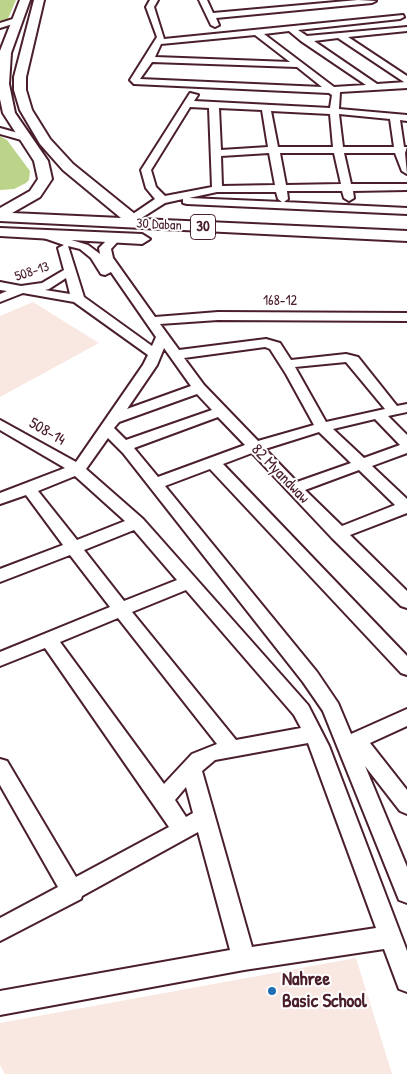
<!DOCTYPE html>
<style>
body{margin:0}
canvas{display:block;background:#fff}
</style>
<canvas width="407" height="1074"></canvas>
<script>
const g = document.querySelector('canvas').getContext('2d');
g.lineJoin = 'round';
function fillPath(path, color) { g.fillStyle = color; g.fill(path, 'evenodd'); }
const toPath = rows => new Path2D(rows.map(r => 'M' + r).join(''));
function stroke(path, color, width, dash) { g.strokeStyle = color; g.lineWidth = width; g.lineCap = dash ? 'butt' : 'round'; g.setLineDash(dash || []); g.stroke(path); }
function drawText(font, color, halo, rows, align = 'center') {
  g.font = font + ' "Patrick Hand",sans-serif'; g.lineWidth = 4; g.setLineDash([]); g.textBaseline = 'middle'; g.strokeStyle = halo; g.fillStyle = color; for (const [text, x, y, turn = 0] of rows) {
    g.save(); g.translate(x, y); g.rotate((+turn || 0) * Math.PI / 180); g.textAlign = isNaN(turn) ? turn : align; if (halo) g.strokeText(text, 0, 0); g.fillText(text, 0, 0); g.restore();
  }
}
fillPath(toPath([
 [33,302,99,343,0,397,0,316],
 [356,958,392,1074,5,1074,0,1065,0,1023]
]), '#f9e8e2');
fillPath(toPath([
 [0,0,16,0,7,21,0,24],
 [0,136,7,140,30,171,29,180,26,183,14,189,0,190]
]), '#bbd48a');
const minor = toPath([
 [150,0,158,0,154,7,164,39,403,15,404,17,400,19,298,30,307,36,407,27,407,31,348,37,407,76,407,88,340,92,339,109,407,115,407,121,400,120,404,147,407,147,405,153,407,174,402,171,395,153,344,153,351,184,407,184,407,190,353,191,354,198,349,201,344,198,342,191,287,191,288,199,284,202,407,208,407,214,187,204,183,203,183,199,165,203,135,222,127,222,127,218,155,199,146,188,141,170,190,93,198,95,194,101,330,108,332,95,329,93,134,84,130,80,157,37,146,7,150,0],
 [289,31,301,41,366,85,334,87,264,34,289,31],
 [255,35,290,62,155,57,161,44,255,35],
 [338,38,404,82,406,82,377,84,314,41,338,38],
 [152,62,297,67,322,87,140,79,152,62],
 [190,107,209,108,212,187,165,196,156,187,151,170,190,107],
 [219,108,262,110,268,147,221,150,219,108],
 [271,111,330,114,333,147,278,147,271,111],
 [339,114,390,119,394,147,343,147,339,114],
 [269,153,275,185,222,186,221,156,269,153],
 [280,153,334,153,341,184,286,185,280,153],
 [217,192,276,192,278,199,282,202,189,198,217,192],
 [199,0,207,0,213,13,358,0,376,1,372,3,216,18,219,25,215,27,211,25,199,0],
 [16,18,20,20,19,22,0,28,0,23,16,18],
 [0,128,29,136,30,138,25,141,0,134,0,128],
 [45,232,88,245,100,254,99,248,111,236,119,236,121,238,111,249,113,258,155,317,218,312,407,313,407,321,218,320,160,324,179,350,266,339,280,343,291,360,346,354,358,357,397,406,407,404,407,412,388,416,407,435,407,453,372,466,407,499,407,513,350,535,407,591,407,608,401,606,332,538,252,453,223,464,407,656,407,675,401,673,210,469,165,486,317,672,338,703,351,734,407,709,407,726,370,743,407,790,407,814,400,811,365,766,407,867,407,903,399,900,323,711,303,682,123,453,108,438,86,469,143,519,308,705,329,746,407,951,407,992,399,989,384,949,244,970,0,1015,0,991,230,950,198,832,82,896,81,899,0,941,0,918,58,887,0,785,0,759,7,761,76,877,169,827,45,648,0,666,0,652,110,607,70,555,0,582,0,569,63,545,26,495,0,504,0,493,65,468,0,430,0,420,76,462,143,365,148,355,74,302,23,293,0,302,0,294,7,291,0,290,0,282,21,286,42,283,64,270,58,248,64,245,41,237,41,233,45,232],
 [68,246,80,249,91,258,101,274,105,275,111,272,156,337,152,346,84,297,68,246],
 [66,278,70,294,45,290,49,289,66,278],
 [265,347,270,349,286,374,314,425,258,441,204,385,184,358,265,347],
 [164,348,191,386,127,409,157,365,164,348],
 [346,362,385,409,326,422,295,367,346,362],
 [197,394,212,410,126,440,114,428,119,422,197,394],
 [218,417,245,445,158,477,134,448,218,417],
 [375,419,400,445,364,458,333,429,375,419],
 [319,432,351,463,297,482,265,449,319,432],
 [359,470,395,505,342,526,305,490,359,470],
 [75,476,125,521,77,540,38,491,75,476],
 [134,530,177,580,124,601,84,550,134,530],
 [186,590,294,715,301,728,236,740,132,612,186,590],
 [118,618,217,744,192,754,164,784,60,642,118,618],
 [308,743,376,928,252,947,202,771,215,760,308,743],
 [186,787,193,813,186,817,175,800,186,787]
]);
const major = toPath([
 [20,0,30,0,11,53,9,84,15,113,48,161,52,179,40,197,12,213,121,218,63,170,40,144,20,110,14,90,14,77,34,0,44,0,26,77,26,90,32,110,50,139,73,164,141,219,407,231,407,241,0,221,0,208,30,191,38,179,34,161,3,113,0,99,0,51,20,0],
 [0,228,142,234,150,239,142,244,0,236,0,228]
]);
stroke(minor, '#4a1f2b', 4);
stroke(major, '#4a1f2b', 4);
fillPath(minor, '#fff');
fillPath(major, '#fff');
for (const [x, y, r, color] of [
 [272,991,5,"#1f6fb2"]
]) { const dot = new Path2D(); dot.arc(x, y, r, 0, 2 * Math.PI); g.fillStyle = color; g.fill(dot); stroke(dot, '#fff', 2); }
drawText('14px', '#4a1f2b', '#fff', [
 ["30 Daban",159,225,3],
 ["508-13",32,272,-18],
 ["168-12",280,301]
]);
for (const [x, y, w] of [
 [203,227,25]
]) { const box = new Path2D(); box.roundRect(x - w / 2, y - 12.5, w, 25, 4); g.fillStyle = '#fff'; g.fill(box); stroke(box, '#4a1f2b', 1); }
drawText('bold 15px', '#4a1f2b', null, [
 ["30",203,227]
]);
drawText('16px', '#4a1f2b', '#fff', [
 ["508-14",47,432,30],
 ["82 Myandwaw",280,474,46]
]);
drawText('bold 19px', '#4a1f2b', '#fff', [
 ["Nahree",282,980],
 ["Basic School",282,1002]
], 'left');
</script>
